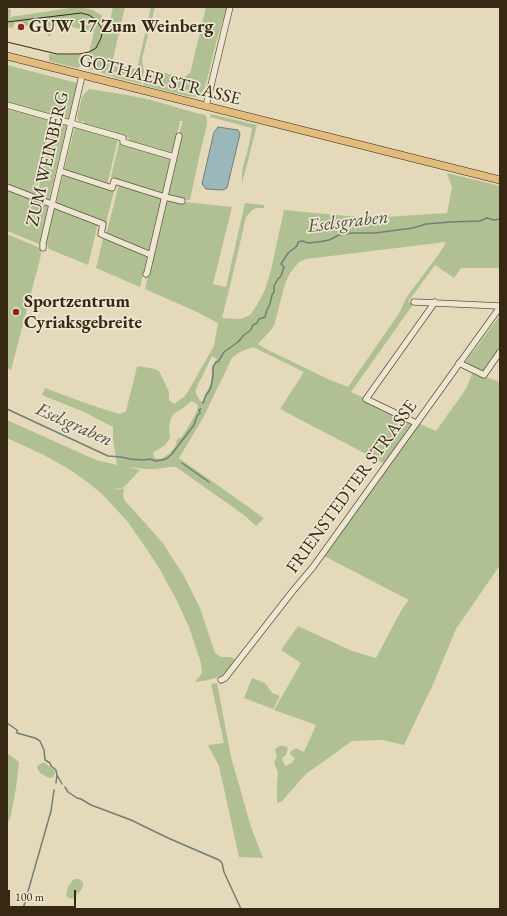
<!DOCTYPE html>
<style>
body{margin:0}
#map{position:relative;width:507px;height:916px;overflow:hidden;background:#e4d9ba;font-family:"EB Garamond",serif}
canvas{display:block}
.frame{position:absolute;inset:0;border:8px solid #372813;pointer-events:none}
.scale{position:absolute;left:8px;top:890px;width:68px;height:18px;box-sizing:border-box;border:2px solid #372813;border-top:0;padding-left:5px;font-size:12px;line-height:14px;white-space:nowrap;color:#372813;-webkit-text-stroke:3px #ede6d2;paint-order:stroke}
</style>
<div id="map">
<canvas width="507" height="916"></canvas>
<div class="frame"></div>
<div class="scale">100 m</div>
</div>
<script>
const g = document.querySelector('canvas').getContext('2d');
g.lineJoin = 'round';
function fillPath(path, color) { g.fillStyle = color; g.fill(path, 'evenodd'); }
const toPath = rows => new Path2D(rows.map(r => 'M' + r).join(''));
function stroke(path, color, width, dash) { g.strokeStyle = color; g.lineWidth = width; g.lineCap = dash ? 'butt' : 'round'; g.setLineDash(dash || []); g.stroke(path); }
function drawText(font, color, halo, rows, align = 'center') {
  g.font = font + ' "EB Garamond",serif'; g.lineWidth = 3.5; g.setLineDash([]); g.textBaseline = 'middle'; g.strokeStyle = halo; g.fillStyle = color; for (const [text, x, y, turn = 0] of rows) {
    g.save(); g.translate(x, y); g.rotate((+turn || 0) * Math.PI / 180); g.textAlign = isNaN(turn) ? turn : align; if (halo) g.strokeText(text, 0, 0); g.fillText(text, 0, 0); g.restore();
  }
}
fillPath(toPath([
 [77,7,85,8,93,10,101,15,106,22,108,28,113,7,125,7,112,63,113,65,137,69,151,7,155,7,142,59,144,71,141,84,137,83,116,78,88,68,87,65,88,57,94,32,56,23,56,26,52,25,50,37,47,34,49,26,32,22,30,27,20,24,20,23,15,22,13,28,7,27,7,8,10,9,11,11,10,17],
 [206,7,227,7,217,39,207,80,204,89,201,93,196,97,187,96,143,85,146,71,148,69,185,78,186,75,188,75,188,73,190,74],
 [49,54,58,55,83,55,83,58,81,66,77,68,49,61],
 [7,65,77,83,68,121,7,103],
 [89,89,127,95,151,100,193,112,205,115,207,119,207,125,200,153,190,200,181,199,167,195,179,135,182,123,183,121,179,121,180,122,172,154,128,142,129,138,83,125,84,121,80,122,78,121,77,117,82,97,86,92],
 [7,106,52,120,35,195,34,195,7,185],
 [211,114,257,125,242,184,242,171,249,145,252,128,210,117],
 [54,121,55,121,67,125,49,200,48,201,38,197,37,195],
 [75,126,118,139,107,185,64,171],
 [119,143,169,157,171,159,163,193,161,194,111,177],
 [447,173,500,186,500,267,499,268,461,268,454,278,435,265,408,302,414,303,351,392,436,431,466,389,473,372,500,382,500,565,456,629,434,682,404,745,382,740,352,741,306,774,281,802,277,803,277,782,278,773,274,762,277,757,275,749,280,746,284,746,288,748,286,755,282,758,285,766,292,763,295,758,290,754,291,751,296,748,304,752,316,725,274,710,301,663,281,650,298,626,352,651,376,658,402,609,409,600,324,556,389,466,280,409,304,372,253,347,240,352,232,358,230,362,203,418,179,458,264,518,256,526,244,515,176,467,169,467,156,469,145,469,128,467,140,470,124,487,117,489,113,488,117,490,124,488,123,496,125,501,145,523,162,542,175,562,184,576,200,608,215,653,221,657,231,657,236,660,229,669,221,676,215,678,208,680,195,682,202,673,201,663,189,627,176,599,159,568,146,548,127,521,104,496,91,485,72,471,44,455,7,438,7,420,96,460,117,465,113,439,113,427,84,412,42,395,45,388,85,403,119,414,123,413,126,411,137,367,139,366,155,369,159,371,169,392,169,400,174,404,185,396,190,388,214,346,218,323,197,312,145,289,166,200,232,207,213,284,226,287,245,203,264,205,264,208,256,208,252,210,246,217,231,282,222,318,240,319,248,316,251,314,257,305,265,290,271,270,284,210,304,212,370,218,447,213,452,188],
 [446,242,439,254,406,298,400,312,389,328,348,387,330,380,268,350,258,344,271,330,274,326,285,284,290,273,299,262,306,259],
 [212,356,217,359,212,367,211,383,205,395,203,401,200,401,196,394,196,389],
 [191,401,197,404,198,408,195,415,187,429,181,438,179,438,177,440,175,447,169,454,161,459,155,458,153,454,154,452,165,445,170,438,169,426,171,418,174,414,183,408],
 [63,175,114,191,106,223,56,204],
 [119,184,162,199,149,251,106,235],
 [7,189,49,205,40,243,39,244,7,231],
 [54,207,98,224,88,265,49,249,46,243],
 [7,234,40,248,41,255,11,370,7,368],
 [103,238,148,255,140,287,96,268],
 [500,315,500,348,483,373,465,363],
 [252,678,265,683,272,693,280,696,273,709,244,698],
 [217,683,231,757,251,827,263,858,239,857,219,766,208,745,224,743,211,684],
 [7,753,19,762,16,788,11,815,7,825],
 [42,763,45,763,54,770,55,773,53,777,49,778,40,773,37,768,38,765],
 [76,879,79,879,83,883,83,886,80,892,72,899,69,898,66,895,68,887,73,880]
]), '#b0c093');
const water = toPath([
 [218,127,238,130,240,134,227,188,223,190,206,189,202,184,214,132,218,127]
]);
fillPath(water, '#9ab7ba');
stroke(water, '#727e77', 1);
stroke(toPath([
 [203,403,206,395,209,391,211,387,213,376,213,367,216,362,218,362,224,352,238,342,244,335,251,330,253,325,257,323,259,319,265,317,267,310,270,304,272,295,274,292,274,286,278,279,281,276,284,267,281,264,288,253,297,246,298,242,303,241,308,243,318,242,329,240,339,235,352,233,375,233,413,228,426,224,450,222,480,221,487,218,494,220,500,219],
 [7,409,108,456,121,457,130,459,143,460,150,459,156,461,166,459,171,455,194,425,197,416,200,413,199,410,201,409],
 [182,463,209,482],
 [7,723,17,730,17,733,35,738,40,741,44,750,45,760,50,763,51,766,56,770,57,775,62,784],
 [56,783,57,775],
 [65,787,68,792,77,798,81,799,91,805,131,820,168,838,219,860,222,863,224,872,241,909],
 [23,909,51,811,54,790]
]), '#727e77', 1.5);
const minor = toPath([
 [7,105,123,138,123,142,174,157],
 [206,106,230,7],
 [60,171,112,188,114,181,165,197,182,201],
 [7,187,103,224,101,234,151,255],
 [43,248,43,243,82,76],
 [146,274,147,273,179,136],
 [414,302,500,306],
 [459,363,484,375,500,352],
 [416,423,366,399,435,302],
 [221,680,225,678,292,592,313,567,500,307]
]);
const major = toPath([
 [7,56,500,180]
]);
stroke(minor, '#62543d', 7);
stroke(major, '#372813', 8);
stroke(minor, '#ede6d2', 5.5);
stroke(major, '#e2bc7d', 7);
stroke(toPath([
 [7,22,81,13,89,15,96,20,101,27,102,33,101,38,96,48,89,52,79,54,57,54,7,42]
]), '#372813', 1);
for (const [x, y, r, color] of [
 [21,27,4,"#8f2418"],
 [16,312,4,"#8f2418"]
]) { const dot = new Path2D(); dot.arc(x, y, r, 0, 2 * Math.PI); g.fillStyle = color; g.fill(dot); stroke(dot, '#ede6d2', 1.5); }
drawText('bold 18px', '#372813', '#ede6d2', [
 ["GUW 17 Zum Weinberg",29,27],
 ["Sportzentrum",24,302],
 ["Cyriaksgebreite",24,323]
], 'left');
drawText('18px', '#372813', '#ede6d2', [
 ["GOTHAER STRASSE",160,80,14],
 ["ZUM WEINBERG",48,159,-77],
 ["FRIENSTEDTER STRASSE",352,487,-54]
]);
drawText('italic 19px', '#504c3d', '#ede6d2', [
 ["Eselsgraben",348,222,-7],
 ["Eselsgraben",74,425,24]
]);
</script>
